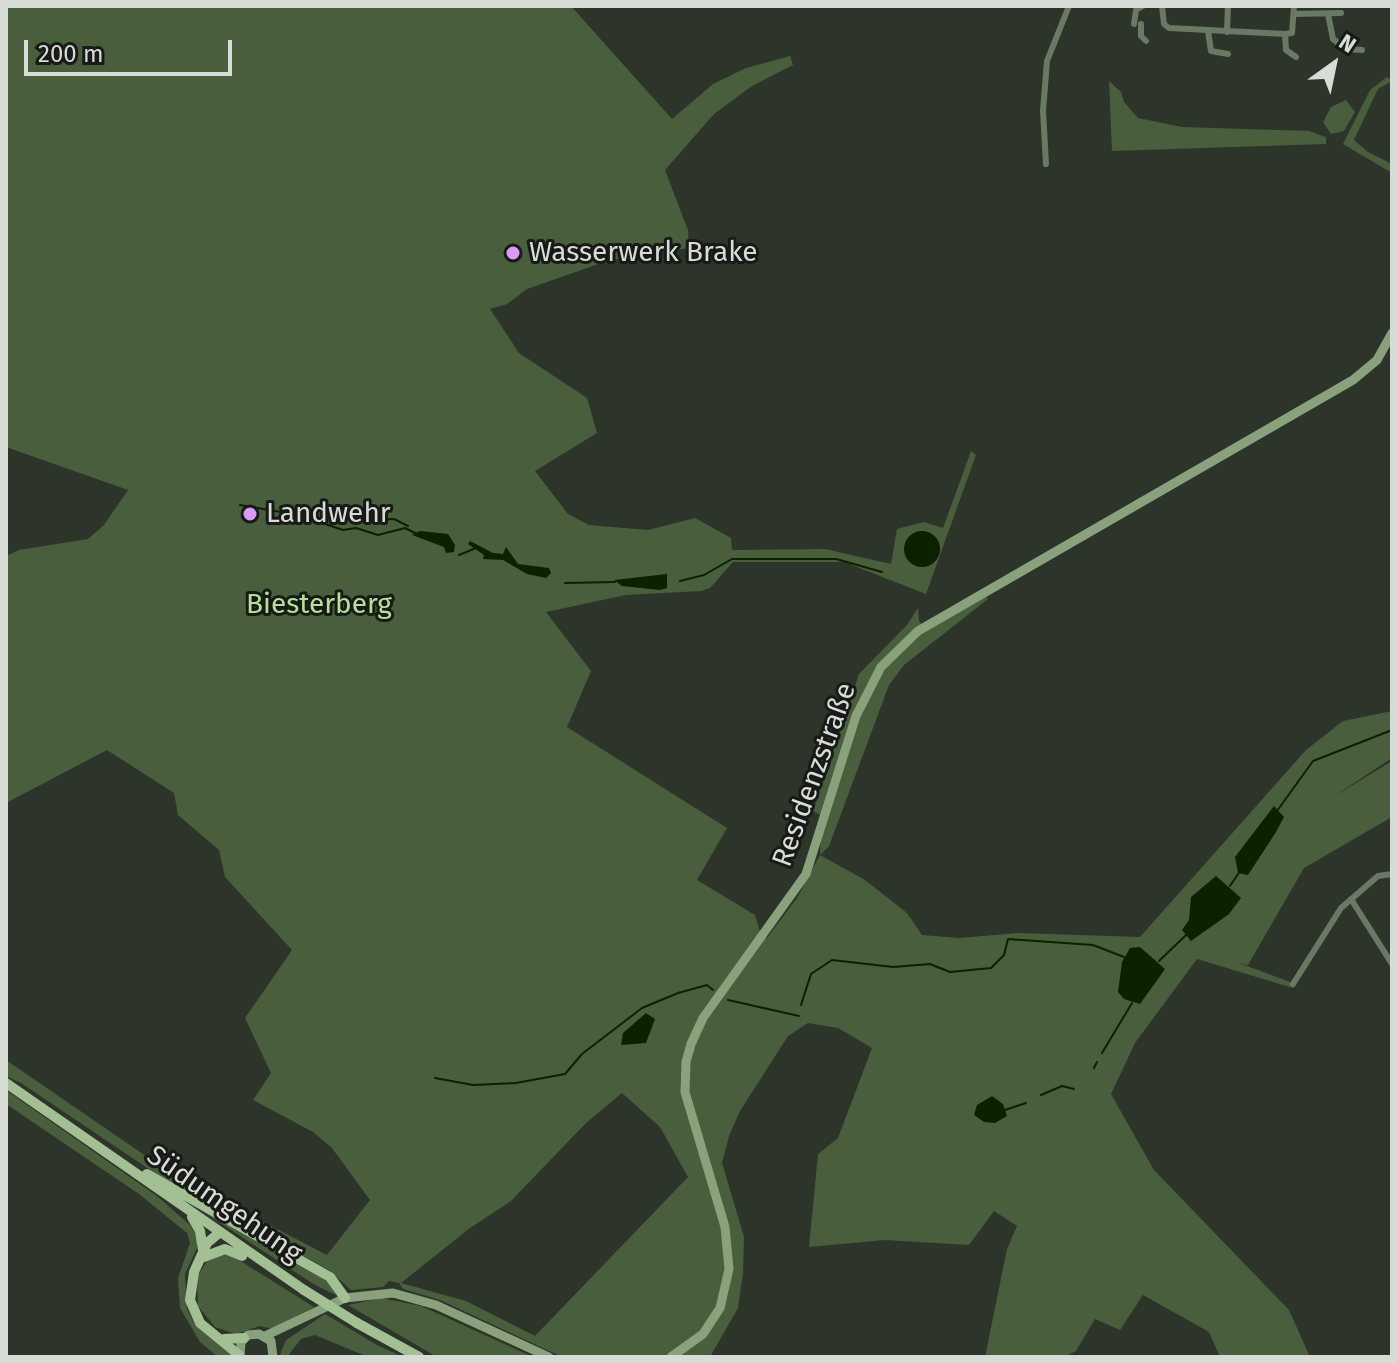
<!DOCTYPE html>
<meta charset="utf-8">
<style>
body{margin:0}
#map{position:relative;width:1398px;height:1363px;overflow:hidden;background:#2d342a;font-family:"Fira Sans",sans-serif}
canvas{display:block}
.frame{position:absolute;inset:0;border:8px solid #d8dcd6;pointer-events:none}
.north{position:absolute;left:1294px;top:24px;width:80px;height:80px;-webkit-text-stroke:6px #171a16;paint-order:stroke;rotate:33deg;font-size:22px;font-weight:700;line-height:32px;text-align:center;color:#d8dcd6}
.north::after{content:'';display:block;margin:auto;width:28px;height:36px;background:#d8dcd6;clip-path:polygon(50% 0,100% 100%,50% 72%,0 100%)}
.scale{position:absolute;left:24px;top:40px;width:208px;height:36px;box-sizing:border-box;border:4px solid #d8dcd6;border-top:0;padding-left:10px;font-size:24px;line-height:28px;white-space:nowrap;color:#d8dcd6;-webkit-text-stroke:6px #171a16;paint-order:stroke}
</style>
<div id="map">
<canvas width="1398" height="1363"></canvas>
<div class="frame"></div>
<div class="north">N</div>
<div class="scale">200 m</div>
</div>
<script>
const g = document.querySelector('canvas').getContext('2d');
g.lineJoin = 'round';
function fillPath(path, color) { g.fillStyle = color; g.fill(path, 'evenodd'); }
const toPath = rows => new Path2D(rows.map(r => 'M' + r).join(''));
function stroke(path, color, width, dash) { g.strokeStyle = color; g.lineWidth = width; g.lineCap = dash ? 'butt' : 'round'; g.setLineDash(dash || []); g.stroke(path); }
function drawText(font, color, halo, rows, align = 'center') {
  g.font = font + ' "Fira Sans",sans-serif'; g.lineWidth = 6; g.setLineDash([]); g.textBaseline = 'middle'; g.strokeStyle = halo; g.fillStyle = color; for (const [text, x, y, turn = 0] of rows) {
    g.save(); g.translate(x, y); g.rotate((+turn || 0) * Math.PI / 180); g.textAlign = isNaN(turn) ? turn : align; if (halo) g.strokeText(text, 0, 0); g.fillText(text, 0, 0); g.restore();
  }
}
fillPath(toPath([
 [6,6,571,6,672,119,713,84,746,68,790,56,793,65,752,86,714,114,665,170,688,230,689,248,610,260,527,289,507,304,490,309,519,353,587,398,597,433,535,471,568,514,589,525,648,530,695,518,731,538,732,550,825,549,891,564,897,529,924,522,943,528,971,451,976,455,926,594,844,562,733,562,710,588,701,591,626,595,546,612,591,671,567,727,727,828,697,880,755,915,761,935,767,938,797,898,820,855,822,816,813,811,859,674,907,625,918,608,919,621,927,630,985,596,988,599,904,665,889,685,829,846,820,855,865,880,907,913,922,935,959,938,1018,933,1140,937,1306,750,1343,721,1392,711,1392,758,1333,797,1392,761,1392,817,1304,868,1248,965,1239,963,1293,983,1319,946,1293,988,1197,959,1135,1043,1111,1094,1154,1170,1289,1310,1310,1357,1220,1357,1209,1332,1143,1295,1120,1330,1095,1319,1076,1351,1064,1357,985,1357,1007,1249,1017,1226,994,1211,969,1245,885,1240,809,1247,818,1154,838,1138,872,1048,838,1028,808,1023,788,1036,740,1111,729,1136,722,1163,744,1237,743,1273,738,1308,710,1357,562,1357,440,1300,403,1289,399,1283,389,1281,383,1287,351,1290,329,1270,165,1180,21,1083,6,1076,6,1060,175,1176,327,1255,370,1200,332,1148,313,1132,253,1100,271,1073,245,1018,292,950,225,877,219,850,178,815,174,793,107,750,6,803,6,556,19,550,88,539,104,525,128,490,6,447],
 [622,1093,660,1127,688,1177,535,1336,466,1301,401,1283,470,1228,511,1201,586,1123],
 [1387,77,1392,81,1378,89,1354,140,1368,152,1392,164,1392,173,1343,144,1370,90],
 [1109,81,1121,92,1124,102,1138,118,1182,127,1309,131,1326,137,1326,144,1112,151],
 [1346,100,1355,112,1344,131,1331,134,1323,122,1331,107],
 [6,1090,157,1196,190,1225,197,1236,197,1248,185,1274,187,1309,195,1325,235,1357,218,1357,200,1342,180,1308,178,1278,190,1243,187,1233,139,1194,6,1104],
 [179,1196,319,1276,329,1282,336,1295,315,1285],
 [225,1254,234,1257,314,1307,273,1329,260,1326,236,1334,215,1327,198,1306,197,1277,209,1258],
 [381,1298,421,1306,533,1357,437,1357,348,1305],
 [325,1314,377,1345,403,1357,368,1357,315,1335,301,1339,287,1357,279,1357,286,1340]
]), '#485e3c');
fillPath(toPath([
 [420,531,448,534,455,545,454,552,446,553,444,547,412,535],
 '904 549a18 18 0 1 1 36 0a18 18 0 1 1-36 0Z',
 [470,541,493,553,503,554,506,547,518,564,549,568,551,573,546,578,527,574,503,560,483,559,484,555,468,544],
 [667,574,667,588,660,590,622,586,614,580],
 [1274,806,1284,817,1276,832,1248,875,1238,873,1235,857],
 [1216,876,1241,898,1229,914,1191,941,1182,930,1189,920,1191,897],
 [1140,947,1165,969,1140,1004,1124,999,1118,992,1122,962,1130,948],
 [646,1013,655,1019,646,1043,621,1045,623,1033],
 [992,1096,1003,1104,1007,1116,995,1123,984,1122,974,1115,977,1105]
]), '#0b2100');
stroke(toPath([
 [240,505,316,518],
 [356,520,394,519,408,526],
 [322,523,343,530,356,528,378,535,405,528,417,534],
 [459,555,476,548],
 [680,581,704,575,732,559,836,559,882,572],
 [565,583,615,582],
 [1277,811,1313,761,1392,730],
 [1230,886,1240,871],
 [1159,961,1186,935],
 [728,1000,799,1016],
 [801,1005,811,974,832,960,893,967,930,964,950,972,991,968,1004,955,1008,939,1093,945,1124,957],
 [1102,1053,1132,1003],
 [1094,1068,1097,1062],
 [435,1078,473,1085,516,1083,565,1074,582,1054,642,1008,678,993,707,985,713,990],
 [1041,1095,1062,1086,1074,1089],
 [1005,1110,1026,1103]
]), '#0b2100', 2);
stroke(toPath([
 [1162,6,1164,24,1169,28,1285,34,1292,33,1294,6],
 [1294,14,1341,13],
 [1328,14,1333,39,1346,49,1362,50],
 [1134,24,1136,10,1143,6],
 [1141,24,1141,36,1146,41],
 [1208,31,1211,51,1228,54],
 [1227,32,1228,6],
 [1285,34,1286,50,1296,57],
 [1046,164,1043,111,1047,61,1069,6],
 [1351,899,1392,964],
 [1293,984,1341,908,1378,876,1392,874]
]), '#6a7963', 6);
stroke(toPath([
 [265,1336,345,1298,393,1293,436,1305,549,1357],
 [240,1357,241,1342,248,1335,259,1334,271,1341,273,1357],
 [671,1357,703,1334,720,1308,729,1269,725,1227,685,1092,686,1062,691,1044,703,1018,806,874,856,716,881,667,918,631,1353,380,1377,360,1392,333]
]), '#8aa17e', 9);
stroke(toPath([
 [6,1083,304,1290],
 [147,1174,330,1277,345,1298],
 [192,1217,200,1231,203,1250],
 [219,1233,207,1243,194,1272,190,1300,200,1323,239,1355],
 [201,1258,225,1249,242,1256],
 [357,1323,419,1357],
 [224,1339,244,1338]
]), '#a2c093', 10);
stroke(toPath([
 [304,1290,357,1323]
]), '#a2c093', 10);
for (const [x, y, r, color] of [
 [513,253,8,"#da9af6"],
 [250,514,8,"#da9af6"]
]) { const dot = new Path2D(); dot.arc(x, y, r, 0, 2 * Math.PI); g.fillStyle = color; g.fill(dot); stroke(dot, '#171a16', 3); }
drawText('28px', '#d8dcd6', '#171a16', [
 ["Wasserwerk Brake",529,253],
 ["Landwehr",266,514]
], 'left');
drawText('28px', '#b1e397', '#171a16', [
 ["Biesterberg",319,605]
]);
drawText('28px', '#d8dcd6', '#171a16', [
 ["Residenzstraße",815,775,-70],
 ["Südumgehung",224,1205,35]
]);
</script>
